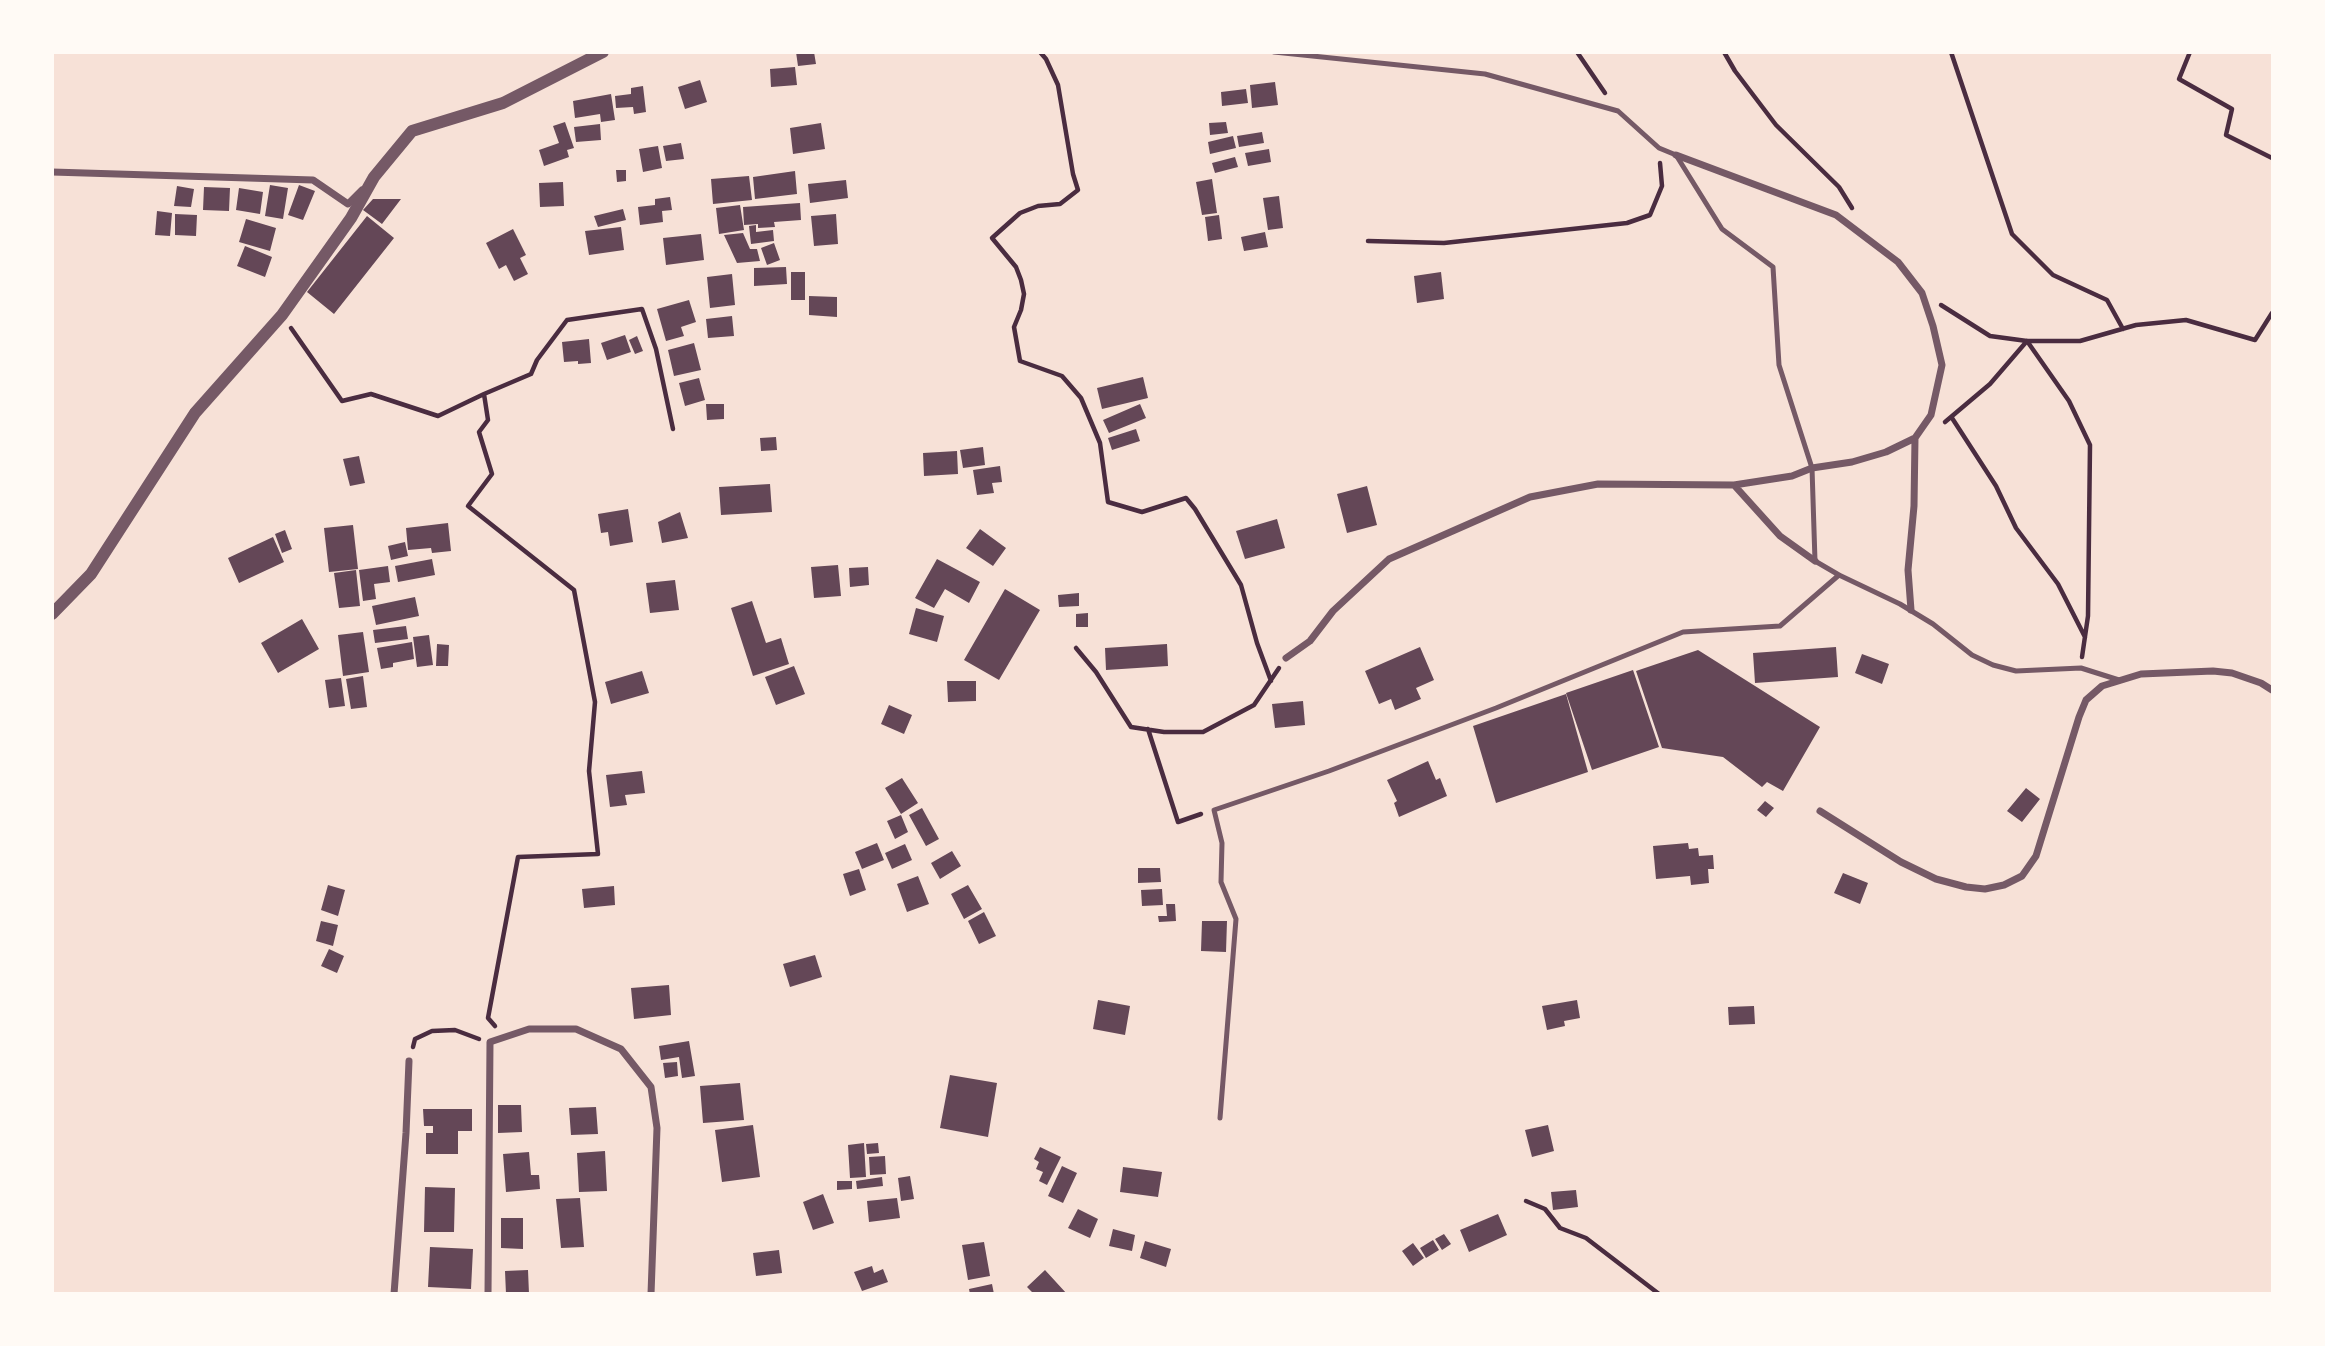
<!DOCTYPE html>
<style>
body{margin:0}
#map{position:relative;width:2325px;height:1346px;overflow:hidden;background:#f7e1d7;font-family:"DejaVu Sans",sans-serif}
canvas{display:block}
.frame{position:absolute;inset:0;border:54px solid #fffaf5;pointer-events:none}
</style>
<div id="map">
<canvas width="2325" height="1346"></canvas>
<div class="frame"></div>
</div>
<script>
const g = document.querySelector('canvas').getContext('2d');
g.lineJoin = 'round';
function fillPath(path, color) { g.fillStyle = color; g.fill(path, 'evenodd'); }
const toPath = rows => new Path2D(rows.map(r => 'M' + r).join(''));
function stroke(path, color, width, dash) { g.strokeStyle = color; g.lineWidth = width; g.lineCap = dash ? 'butt' : 'round'; g.setLineDash(dash || []); g.stroke(path); }
fillPath(toPath([
 [796,52,814,52,816,64,798,66],
 [795,67,797,85,771,87,770,69],
 [700,80,707,102,685,109,678,87],
 [1275,82,1278,105,1252,108,1250,85],
 [643,86,646,112,634,114,633,107,616,108,615,96,631,94,631,88],
 [1246,89,1248,103,1222,106,1221,92],
 [611,94,615,120,601,122,600,114,575,118,573,101],
 [565,122,574,148,567,150,569,157,544,166,539,150,559,143,553,126],
 [1226,122,1228,133,1210,135,1209,123],
 [821,123,825,149,793,154,790,128],
 [600,124,601,140,576,142,574,127],
 [1262,132,1264,143,1239,147,1237,136],
 [1233,136,1236,148,1210,154,1208,142],
 [681,143,684,159,666,161,663,146],
 [658,146,662,168,643,172,639,149],
 [1269,149,1271,162,1248,166,1245,153],
 [1235,157,1238,167,1215,173,1212,163],
 [616,170,626,170,626,181,617,182],
 [795,171,797,194,755,199,753,177],
 [749,176,752,200,713,204,711,179],
 [1212,179,1217,213,1202,215,1196,182],
 [846,180,848,198,810,203,808,184],
 [563,182,564,206,540,207,539,183],
 [270,185,288,188,283,219,265,216],
 [299,185,315,191,303,220,288,215],
 [177,186,194,189,191,207,174,206],
 [204,187,230,188,229,211,203,210],
 [239,188,263,192,260,214,236,210],
 [1279,196,1283,228,1268,230,1263,198],
 [670,197,672,210,662,211,663,222,640,225,638,207,655,205,655,199],
 [373,199,401,199,382,224,363,210],
 [800,203,801,220,774,222,775,227,758,228,758,224,744,225,743,207],
 [740,205,744,230,719,234,716,208],
 [623,209,626,220,598,227,594,216],
 [157,211,172,213,170,236,155,235],
 [175,214,197,215,196,236,175,235],
 [836,214,838,244,814,246,811,216],
 [1219,215,1222,239,1208,241,1205,217],
 [367,216,394,238,334,314,307,292],
 [246,219,276,228,270,251,239,242],
 [756,225,756,232,773,230,774,241,751,244,749,226],
 [621,227,624,250,589,255,585,231],
 [513,229,526,255,520,258,528,274,514,281,506,265,499,269,486,243],
 [1265,232,1268,247,1244,251,1241,237],
 [743,233,750,249,757,249,760,261,737,263,724,235],
 [701,234,704,260,666,265,663,238],
 [774,243,780,260,767,265,761,248],
 [245,246,272,257,265,277,237,266],
 [786,267,787,284,754,286,754,268],
 [791,272,805,272,805,300,791,300],
 [1441,272,1444,299,1417,303,1414,276],
 [732,274,735,305,710,308,707,277],
 [809,296,837,297,837,317,809,315],
 [689,300,696,322,681,327,684,336,666,341,657,309],
 [732,316,734,336,708,338,706,319],
 [625,335,631,352,607,360,601,343],
 [637,336,643,351,635,354,629,340],
 [589,339,591,363,578,364,578,361,564,362,562,342],
 [694,343,701,370,674,376,668,350],
 [1143,377,1148,398,1102,409,1097,388],
 [699,378,705,400,685,406,679,383],
 [706,404,724,404,724,419,707,420],
 [1140,404,1146,418,1109,433,1103,420],
 [1136,429,1140,441,1112,450,1108,438],
 [776,437,777,450,761,451,760,438],
 [983,447,985,465,963,468,960,450],
 [957,451,958,474,924,476,923,453],
 [359,456,365,483,350,486,343,459],
 [1000,466,1002,482,992,483,994,493,977,495,973,470],
 [770,484,772,512,721,515,719,487],
 [1367,486,1377,525,1347,533,1337,494],
 [628,509,633,542,610,546,608,532,601,533,598,514],
 [680,512,688,538,662,543,658,522],
 [1277,519,1285,548,1245,559,1236,531],
 [448,523,451,551,432,553,431,548,408,550,406,528],
 [353,525,358,569,329,572,324,528],
 [980,529,1006,548,993,566,966,548],
 [285,530,292,549,282,553,275,534],
 [273,537,284,562,239,583,228,558],
 [405,542,408,556,391,560,388,546],
 [432,559,435,575,398,582,395,566],
 [937,559,980,582,969,603,945,589,934,608,915,598],
 [838,565,841,596,814,598,811,567],
 [388,566,390,582,374,584,376,599,363,601,359,570],
 [868,567,869,585,850,587,849,568],
 [356,570,360,606,339,608,334,573],
 [675,580,679,610,650,613,646,583],
 [1005,589,1040,610,999,680,964,660],
 [1079,593,1079,606,1059,607,1058,595],
 [415,597,419,616,376,625,372,606],
 [752,601,766,643,781,638,789,664,753,676,731,608],
 [916,608,944,616,937,642,909,634],
 [1088,613,1088,627,1076,627,1076,614],
 [302,619,319,649,278,673,261,643],
 [406,626,408,639,375,643,373,630],
 [363,632,369,672,343,676,338,635],
 [429,635,433,665,417,667,413,637],
 [412,642,414,659,393,663,393,667,381,669,377,648],
 [437,644,449,645,448,666,436,666],
 [1167,644,1168,666,1106,670,1105,648],
 [1420,647,1434,680,1416,688,1421,699,1395,710,1391,699,1379,704,1365,671],
 [1836,647,1838,677,1755,683,1753,653],
 [1698,650,1820,727,1783,791,1767,782,1762,787,1723,757,1662,748,1636,671],
 [1862,654,1889,664,1882,684,1855,673],
 [794,666,805,694,776,705,765,677],
 [1633,670,1659,747,1592,770,1566,693],
 [642,671,649,693,611,704,605,682],
 [363,676,367,707,351,709,346,679],
 [341,678,345,706,329,708,325,680],
 [947,681,976,681,976,701,948,702],
 [1566,694,1588,772,1496,803,1473,726],
 [1303,701,1305,725,1275,728,1272,704],
 [889,705,912,715,904,734,881,724],
 [1428,761,1436,780,1440,778,1447,796,1399,817,1394,803,1397,801,1387,780],
 [642,771,645,793,625,795,627,805,610,807,606,775],
 [902,778,918,803,901,814,885,788],
 [2026,788,2040,799,2022,822,2007,811],
 [1765,801,1774,808,1766,817,1757,810],
 [922,808,939,839,926,846,909,815],
 [901,815,908,832,895,839,887,821],
 [877,843,884,860,862,869,855,852],
 [1688,843,1689,849,1698,848,1699,856,1713,855,1714,869,1708,869,1709,883,1691,885,1690,876,1656,879,1653,846],
 [905,844,912,860,892,869,885,853],
 [952,851,961,866,940,879,931,863],
 [1138,868,1160,868,1161,882,1138,883],
 [859,869,866,890,850,896,843,874],
 [1843,873,1868,883,1860,904,1834,893],
 [918,876,929,904,907,912,897,884],
 [328,885,345,890,338,916,321,910],
 [968,885,982,909,964,919,951,894],
 [614,886,615,905,584,908,582,889],
 [1162,889,1163,905,1142,906,1141,890],
 [1166,904,1175,904,1176,921,1159,922,1158,916,1167,916],
 [984,912,996,936,979,944,968,921],
 [321,921,338,925,333,946,316,941],
 [1202,921,1227,921,1226,952,1201,951],
 [329,949,344,956,337,973,321,966],
 [815,955,822,977,790,987,783,964],
 [669,985,671,1015,634,1019,631,988],
 [1098,1000,1130,1006,1125,1035,1093,1029],
 [1577,1000,1580,1018,1564,1021,1565,1026,1547,1030,1542,1006],
 [1754,1006,1755,1024,1729,1025,1728,1007],
 [689,1041,695,1076,682,1078,679,1057,661,1060,659,1046],
 [677,1062,678,1076,665,1078,663,1063],
 [950,1075,997,1083,988,1137,940,1128],
 [740,1083,744,1120,703,1123,700,1086],
 [498,1105,521,1105,522,1132,498,1133],
 [596,1107,598,1134,571,1135,569,1108],
 [423,1109,472,1109,472,1131,458,1131,458,1154,426,1154,426,1133,433,1133,433,1126,424,1126],
 [753,1125,760,1177,722,1182,715,1130],
 [1548,1125,1554,1151,1532,1157,1525,1130],
 [864,1143,866,1177,850,1178,848,1145],
 [878,1143,879,1153,867,1154,866,1144],
 [1040,1147,1061,1157,1047,1185,1039,1181,1043,1172,1036,1169,1039,1162,1034,1159],
 [605,1151,607,1191,579,1192,577,1153],
 [529,1152,531,1175,539,1175,540,1189,506,1192,503,1154],
 [885,1156,886,1174,870,1175,869,1157],
 [1062,1166,1077,1173,1063,1203,1048,1196],
 [1123,1167,1162,1172,1158,1197,1120,1192],
 [910,1176,914,1199,901,1201,898,1178],
 [882,1177,883,1186,857,1189,856,1181],
 [837,1181,852,1181,852,1189,837,1190],
 [425,1187,455,1188,454,1232,424,1232],
 [1576,1190,1578,1207,1553,1210,1551,1192],
 [823,1194,834,1223,813,1230,803,1202],
 [580,1198,584,1247,561,1248,556,1199],
 [897,1198,900,1218,869,1222,867,1201],
 [1078,1209,1098,1219,1090,1238,1068,1228],
 [1498,1214,1507,1235,1469,1252,1460,1230],
 [501,1218,523,1218,523,1249,501,1248],
 [1113,1229,1135,1235,1132,1251,1109,1246],
 [1444,1234,1451,1244,1442,1250,1435,1239],
 [1433,1240,1439,1250,1426,1258,1420,1248],
 [1145,1241,1171,1249,1166,1267,1140,1258],
 [984,1242,990,1276,968,1280,962,1245],
 [1413,1243,1424,1258,1413,1266,1402,1251],
 [430,1247,473,1249,471,1289,428,1287],
 [779,1250,782,1273,756,1276,753,1253],
 [872,1266,874,1273,883,1269,888,1282,862,1291,854,1272],
 [528,1270,529,1294,506,1294,505,1271],
 [1045,1270,1067,1294,1034,1294,1027,1287],
 [992,1284,994,1294,970,1294,969,1289]
]), '#644757');
stroke(toPath([
 [1040,52,1046,59,1058,85,1073,174,1078,190,1060,204,1038,206,1020,213,992,238,1016,267,1021,280,1024,294,1021,310,1014,327,1020,361,1062,376,1081,398,1100,443,1108,502,1142,512,1186,498,1195,509,1241,585,1257,643,1271,681],
 [1577,52,1605,93],
 [1724,52,1735,71,1776,125,1839,187,1852,208],
 [1951,52,2012,234,2053,275,2107,300,2123,329],
 [2190,52,2179,79,2232,109,2226,135,2272,158],
 [1368,241,1444,243,1627,223,1650,215,1662,186,1660,163],
 [1941,305,1990,336,2027,341,2080,341,2136,325,2186,320,2255,340,2272,313],
 [291,328,342,401,371,394,438,416,484,394],
 [1952,418,1996,486,2016,528,2058,584,2085,637],
 [1945,422,1990,384,2027,341,2069,401,2090,445,2088,616,2082,657],
 [1076,648,1096,672,1131,727,1164,732,1203,732,1254,705,1279,668],
 [1148,729,1178,822,1201,814],
 [495,1026,488,1018,518,857,598,854,589,771,595,702,574,590,468,506,492,474,479,432,488,420,484,394,531,374,537,360,567,320,642,309,656,349,673,429],
 [413,1047,415,1039,432,1031,455,1030,479,1039],
 [1526,1201,1545,1209,1560,1228,1586,1238,1659,1294]
]), '#4a2c40', 4.5);
stroke(toPath([
 [1839,575,1900,604,1933,624,1972,655,1993,665,2016,671,2081,668,2119,680],
 [1220,1118,1236,919,1221,882,1222,843,1214,810,1329,771,1496,708,1683,632,1780,626,1839,575,1815,561,1812,468,1779,365,1773,267,1722,229,1676,155,1659,148,1618,111,1485,74,1274,52]
]), '#755966', 5);
stroke(toPath([
 [1676,155,1836,215,1898,262,1922,293,1933,326,1942,365,1931,415,1915,438,1886,452,1852,462,1812,468,1792,476,1734,485],
 [52,172,313,180,348,204,362,190],
 [1911,610,1908,570,1914,506,1915,438],
 [1286,658,1310,641,1333,611,1389,559,1530,497,1598,484,1734,485,1780,536,1815,561],
 [1820,811,1901,862,1936,879,1966,887,1985,889,2004,885,2022,876,2036,856,2079,717,2086,700,2102,686,2141,674,2213,671,2232,673,2261,683,2272,690],
 [394,1294,406,1133,409,1061],
 [488,1294,490,1042,529,1029,576,1029,621,1049,651,1087,657,1128,651,1294]
]), '#755966', 7);
stroke(toPath([
 [52,614,91,574,195,413,282,315,351,218,374,177,412,131,503,103,603,52]
]), '#755966', 12);
</script>
